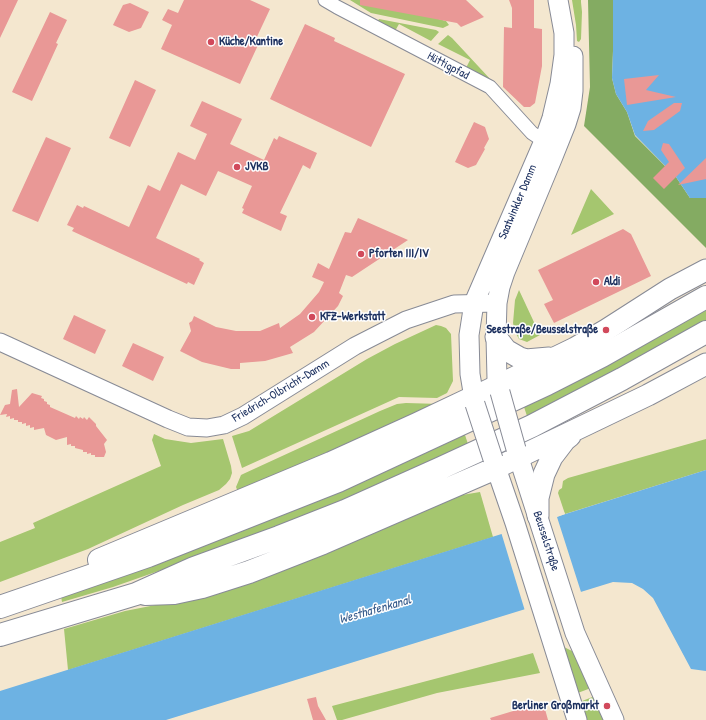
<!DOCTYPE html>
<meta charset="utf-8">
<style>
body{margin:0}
canvas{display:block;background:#f4e7cf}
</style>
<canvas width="706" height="720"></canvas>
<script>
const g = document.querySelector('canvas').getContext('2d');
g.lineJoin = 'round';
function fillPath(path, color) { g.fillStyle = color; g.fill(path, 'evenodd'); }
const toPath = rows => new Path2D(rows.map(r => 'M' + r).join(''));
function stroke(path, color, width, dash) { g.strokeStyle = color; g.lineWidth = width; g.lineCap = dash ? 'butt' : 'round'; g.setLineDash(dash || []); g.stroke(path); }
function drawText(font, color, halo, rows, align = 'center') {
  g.font = font + ' "Patrick Hand",sans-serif'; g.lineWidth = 3; g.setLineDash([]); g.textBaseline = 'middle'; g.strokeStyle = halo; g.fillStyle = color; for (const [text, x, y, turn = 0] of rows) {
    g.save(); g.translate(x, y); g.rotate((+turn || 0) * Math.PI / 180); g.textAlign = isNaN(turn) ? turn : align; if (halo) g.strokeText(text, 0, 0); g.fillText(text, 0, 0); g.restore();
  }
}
fillPath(toPath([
 [350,0,366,0,446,21,449,25,443,28,371,13],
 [572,0,581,0,581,2,582,12,581,39,579,42,577,41,576,25],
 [379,19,436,30,439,32,431,41,399,24,395,31,377,22],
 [448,35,452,38,492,81,466,68,470,60,438,44],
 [591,189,614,214,571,235],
 [519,290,540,335,527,342,519,339,515,332,513,323,515,300],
 [706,306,706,323,528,419,523,404],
 [436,325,441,326,446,328,451,334,453,381,447,393,437,398,399,397,242,468,232,436,249,431,367,359,395,344],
 [406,403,441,404,238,492,236,487,241,475,243,474,380,411,397,404],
 [464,432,469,447,367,493,170,567,113,587,62,602,61,596],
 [154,434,165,439,191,443,223,439,231,466,232,473,230,479,226,484,219,490,183,505,88,549,0,582,0,542,35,528,33,523,161,466,154,446,152,440],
 [706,439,706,470,565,514,558,493,559,490,562,488,563,481,568,478],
 [480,492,493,537,68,670,64,629,125,611,176,601,420,513,462,495],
 [564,647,574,652,591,688,575,694,563,648],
 [533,653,540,673,437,693,342,720,337,720,332,706],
 [595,696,607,720,584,720,577,703]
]), '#a5c66f');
fillPath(toPath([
 [588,0,613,0,613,51,612,78,616,94,627,112,635,136,676,177,690,198,706,198,706,248,584,126,590,87]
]), '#84ab62');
fillPath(toPath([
 [613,0,706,0,706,198,690,198,676,177,635,135,627,112,616,94,612,78,613,51],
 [706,470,706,671,691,669,653,598,643,589,632,583,613,582,166,720,0,720,0,691]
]), '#6db2e3');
fillPath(toPath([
 [564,512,565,514,557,517,581,592,584,592,585,593,522,612,525,611,501,532]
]), '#f4e7cf');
fillPath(toPath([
 [0,0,18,0,0,38],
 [184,0,250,0,270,9,255,41,259,43,240,84,161,49,172,25,162,20,168,9,178,13],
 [360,0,466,0,484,17,461,27,457,23,360,5],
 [509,0,534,0,534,28,542,29,542,66,535,103,530,107,524,107,503,87,504,27,512,28,512,8],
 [130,3,149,12,141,28,129,32,113,25,123,5],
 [50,12,67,20,56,43,58,44,32,101,12,92],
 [305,24,335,38,334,41,405,74,371,147,270,99],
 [659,75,646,90,676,97,627,105,624,79],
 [135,80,156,90,130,147,109,138],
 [202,101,242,119,230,144,264,160,274,138,277,140,279,136,317,153,310,169,303,165,280,213,287,216,281,231,242,213,244,209,242,208,252,186,218,171,206,196,181,184,156,238,200,259,199,260,204,263,194,285,188,282,187,284,72,231,74,228,67,225,77,205,83,208,84,206,129,227,148,185,160,191,178,152,195,160,207,134,190,126],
 [674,103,682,103,680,111,654,130,643,131,648,121],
 [474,122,485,127,489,139,484,148,485,149,476,165,468,168,455,162],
 [46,137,71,148,38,222,12,211],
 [663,143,669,144,685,168,664,189,653,178,669,162,661,150],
 [706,158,706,179,678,185],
 [358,218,408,240,352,277,346,275,339,293,343,296,338,306,314,332,290,347,293,353,265,361,240,363,240,369,231,369,202,362,180,351,191,331,189,323,192,321,194,316,216,327,236,331,260,331,279,323,280,328,300,314,319,292,324,282,312,277,318,263,329,269,345,232,351,233],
 [623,229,631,234,651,276,554,323,544,304,553,300,538,270],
 [74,315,106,330,95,354,63,339],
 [133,343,164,357,153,381,122,366],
 [17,389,19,407,32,393,42,396,41,398,44,399,44,401,47,402,47,404,50,405,50,407,75,418,76,416,79,419,80,417,83,419,84,417,87,420,89,417,96,424,96,426,107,440,104,444,106,452,104,457,95,457,95,455,91,455,91,453,87,454,87,452,83,452,83,450,75,448,75,446,71,446,71,444,67,445,67,437,56,440,46,435,44,428,34,430,34,427,30,428,30,425,26,426,26,423,22,424,22,422,18,422,18,420,14,420,14,418,10,419,10,416,6,417,7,414,0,415,5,405,10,404,12,390],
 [316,697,318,706,326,720,313,720,307,699],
 [543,702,548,720,491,720,490,718]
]), '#e99896');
const minor = toPath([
 [325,0,337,7,490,87,532,133,544,141,550,144]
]);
const tertiary = toPath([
 [0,342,168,419,188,427,207,428,224,425,243,416,355,346,406,320,454,304,497,303]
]);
const secondary = toPath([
 [500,392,497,379,496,337,497,303,500,287,505,272,552,159,566,124,571,108,573,91,573,56],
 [475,404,470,374,469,335,474,303,544,141,552,118,560,84,564,55,564,33,558,0],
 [516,449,575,633,614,720],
 [493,459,515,523,577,720]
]);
const primary = toPath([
 [496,337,506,350,520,358,526,360,549,358],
 [474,397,575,348,606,330,670,289,706,270],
 [496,468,648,395,706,364],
 [538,516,538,498,544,474,552,457,565,440,570,436]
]);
const motorway = toPath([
 [99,560,331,463,417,424,474,397],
 [145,594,174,593,202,587,249,572,323,543,496,468],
 [0,607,148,556,338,481,547,384,602,356,706,297],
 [0,635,136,594,194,568,279,537,345,511,441,468,532,426,622,379,706,332]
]);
stroke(minor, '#888b96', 15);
stroke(tertiary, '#888b96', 19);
stroke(secondary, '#888b96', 21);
stroke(primary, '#888b96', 23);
stroke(motorway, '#888b96', 24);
stroke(minor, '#fff', 13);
stroke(tertiary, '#fff', 17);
stroke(secondary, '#fff', 19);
stroke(primary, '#fff', 21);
stroke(motorway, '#fff', 22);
const secondaryBridge = toPath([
 [500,392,516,449],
 [475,404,493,459]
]);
stroke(secondaryBridge, '#888b96', 21, []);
stroke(secondaryBridge, '#fff', 19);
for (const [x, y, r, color] of [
 [211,42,4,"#d1495b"],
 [237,167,4,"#d1495b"],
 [361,254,4,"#d1495b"],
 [596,282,4,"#d1495b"],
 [312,317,4,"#d1495b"],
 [606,330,4,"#d1495b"],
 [607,706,4,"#d1495b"]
]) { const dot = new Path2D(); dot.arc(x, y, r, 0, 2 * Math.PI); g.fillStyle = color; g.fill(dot); stroke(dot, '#fff', 1.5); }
drawText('bold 12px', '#1b2f5e', '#fff', [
 ["Küche/Kantine",219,42],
 ["JVKB",245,167],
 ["Pforten III/IV",369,254],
 ["Aldi",604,282],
 ["KFZ-Werkstatt",320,317],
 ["Seestraße/Beusselstraße",598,330,"right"],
 ["Berliner Großmarkt",599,706,"right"]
], 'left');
drawText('12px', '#1b2f5e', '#fff', [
 ["Hüttigpfad",448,66,28],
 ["Saatwinkler Damm",518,202,-67],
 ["Friedrich-Olbricht-Damm",281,391,-31],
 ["Beusselstraße",546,541,72]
]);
drawText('italic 13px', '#385d8d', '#fff', [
 ["Westhafenkanal",375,610,-16]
]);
</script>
